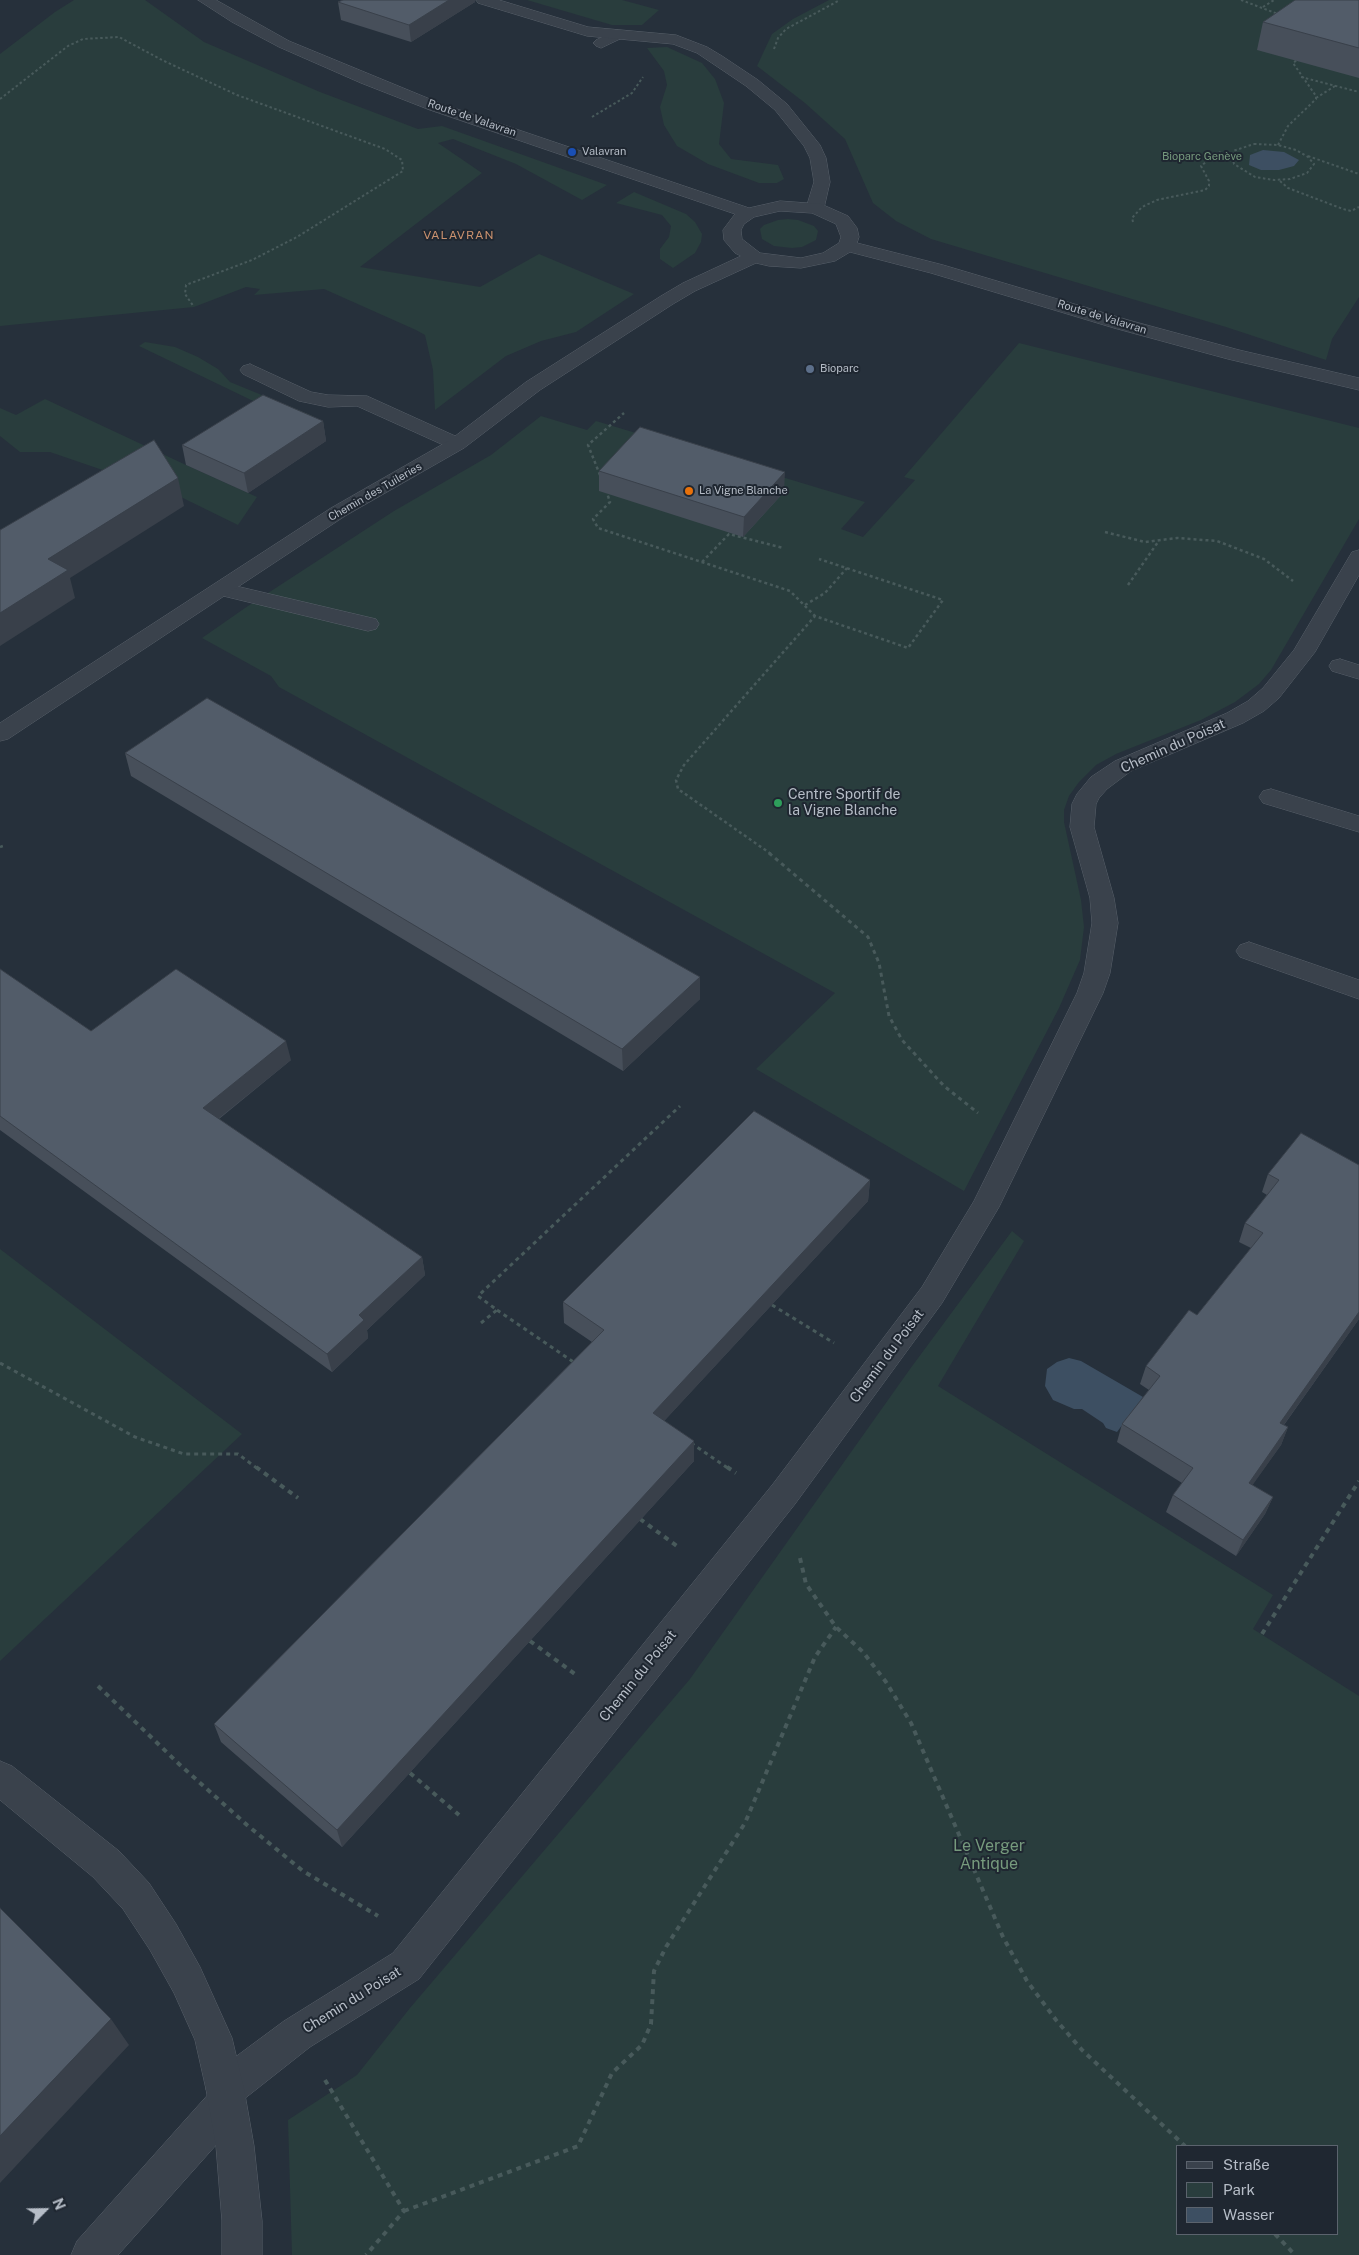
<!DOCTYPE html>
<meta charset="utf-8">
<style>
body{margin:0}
#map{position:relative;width:1359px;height:2255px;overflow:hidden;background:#26303b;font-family:"Public Sans",sans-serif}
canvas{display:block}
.legend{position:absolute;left:1176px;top:2145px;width:162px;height:90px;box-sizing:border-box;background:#1f2731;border:1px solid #5b636d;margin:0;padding:6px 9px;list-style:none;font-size:15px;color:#b6bdc7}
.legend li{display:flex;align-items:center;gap:10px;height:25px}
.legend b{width:25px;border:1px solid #5b636d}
.north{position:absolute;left:20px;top:2185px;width:50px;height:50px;-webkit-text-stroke:4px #1f2731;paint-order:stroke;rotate:67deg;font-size:14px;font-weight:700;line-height:20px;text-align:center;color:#b6bdc7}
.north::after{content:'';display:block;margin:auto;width:18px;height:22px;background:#b6bdc7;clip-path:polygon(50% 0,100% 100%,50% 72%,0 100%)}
</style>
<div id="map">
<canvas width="1359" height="2255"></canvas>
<ul class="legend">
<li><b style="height:6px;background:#3a424c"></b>Straße</li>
<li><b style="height:14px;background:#293d3d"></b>Park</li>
<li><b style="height:14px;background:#3d4f62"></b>Wasser</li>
</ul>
<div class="north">N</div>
</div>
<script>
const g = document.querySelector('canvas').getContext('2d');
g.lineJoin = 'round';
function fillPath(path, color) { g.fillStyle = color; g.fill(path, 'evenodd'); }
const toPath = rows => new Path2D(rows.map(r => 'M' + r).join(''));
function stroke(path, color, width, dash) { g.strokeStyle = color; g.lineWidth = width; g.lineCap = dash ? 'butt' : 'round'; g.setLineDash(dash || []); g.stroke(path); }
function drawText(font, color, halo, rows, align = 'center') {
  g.font = font + ' "Public Sans",sans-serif'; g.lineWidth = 4; g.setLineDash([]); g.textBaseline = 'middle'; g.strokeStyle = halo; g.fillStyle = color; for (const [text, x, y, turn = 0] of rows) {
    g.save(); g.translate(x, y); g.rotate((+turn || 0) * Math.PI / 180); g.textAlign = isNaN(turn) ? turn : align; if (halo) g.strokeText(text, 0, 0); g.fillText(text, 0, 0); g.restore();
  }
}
fillPath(toPath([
 [74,0,145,0,204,42,320,92,418,129,442,126,607,185,582,200,516,164,453,139,438,143,482,173,360,267,480,287,539,254,634,294,576,332,541,341,506,356,435,410,433,370,425,335,416,330,324,289,254,295,260,289,246,287,194,307,0,326,0,54,55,12],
 [527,0,622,0,659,10,642,25,612,25],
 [829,0,1359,0,1359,297,1332,339,1326,360,1226,327,931,239,896,221,873,203,845,139,805,103,757,66,772,34,793,19],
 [667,47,702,63,715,79,724,103,719,144,731,159,778,165,784,179,777,183,759,183,708,164,677,146,664,125,660,107,667,85,664,71,647,48],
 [634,192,686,214,695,222,702,234,701,242,695,253,673,268,660,259,660,249,669,237,671,226,662,215,616,203],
 [788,219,798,220,814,226,818,231,816,240,802,247,792,248,774,246,762,239,760,229,764,225,778,220],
 [145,342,175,347,198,357,218,369,230,382,313,416,303,425,139,346],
 [1019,343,1359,428,1359,519,1271,670,1259,684,1235,702,1201,720,1116,754,1096,765,1079,782,1069,796,1064,810,1064,822,1081,900,1084,927,1080,960,1059,1008,964,1191,756,1069,835,993,279,687,271,676,202,638,245,608,394,511,491,455,541,416,587,430,596,421,865,502,841,529,863,537,915,480,904,477],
 [45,399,186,465,257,497,238,525,140,477,123,477,50,452,20,452,0,436,0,408,16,415],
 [1012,1231,1024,1241,938,1386,1273,1595,1253,1629,1359,1696,1359,2255,292,2255,288,2120,357,2075,410,2008,690,1679,910,1369],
 [1338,2146,1338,2234,1178,2234,1178,2146],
 [0,1249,242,1434,0,1661]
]), '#293d3d');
fillPath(toPath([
 [1263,150,1284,152,1299,160,1294,166,1279,170,1261,170,1249,165,1250,155],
 [1069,1358,1081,1361,1143,1397,1117,1432,1106,1428,1103,1423,1082,1409,1074,1409,1053,1400,1045,1386,1047,1369,1057,1362]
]), '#3d4f62');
const service = toPath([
 [617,30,622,32,625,35,622,38,601,48,596,46,593,43,596,40,617,30],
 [250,364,311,392,328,395,367,396,464,440,467,444,464,448,457,450,450,448,357,406,328,407,299,401,243,374,240,370,243,366,250,364],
 [223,583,376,619,379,624,376,629,368,631,215,594,212,589,215,584,223,583],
 [1340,659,1359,665,1359,679,1332,671,1329,666,1332,661,1340,659],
 [1271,789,1359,816,1359,832,1263,803,1259,797,1263,791,1271,789],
 [1249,942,1359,980,1359,999,1240,957,1236,951,1240,945,1249,942],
 [227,2084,241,2089,246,2103,241,2117,118,2255,71,2255,77,2241,213,2089,227,2084]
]);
const pedestrian = toPath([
 [1359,550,1359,575,1315,652,1279,698,1264,711,1243,723,1131,771,1107,789,1099,798,1096,804,1094,827,1114,898,1118,923,1110,973,1103,993,999,1207,942,1303,795,1504,419,1979,310,2047,239,2103,225,2108,211,2103,206,2089,211,2075,284,2021,393,1953,773,1484,922,1287,974,1201,1077,993,1084,973,1092,923,1090,898,1070,827,1072,804,1077,794,1091,777,1115,761,1227,713,1248,701,1263,688,1294,650,1352,552,1359,550]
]);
const minor = toPath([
 [476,0,499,0,588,27,676,35,707,47,722,56,758,80,787,104,820,145,826,158,830,182,824,208,821,212,815,213,809,212,806,208,814,182,810,158,804,146,775,110,746,86,697,53,673,44,587,36,478,3,476,0],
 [0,1761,12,1766,119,1851,149,1883,176,1924,200,1967,232,2038,244,2089,254,2146,262,2221,262,2255,222,2255,222,2221,216,2146,206,2089,195,2040,174,1993,150,1950,123,1909,93,1877,0,1800,0,1761]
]);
const tertiary = toPath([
 [198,0,216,0,289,41,442,104,749,208,780,201,821,204,848,216,857,228,859,237,857,243,943,265,1128,320,1239,350,1359,378,1359,390,1228,359,1114,328,931,273,850,252,835,261,801,268,769,266,756,263,695,291,673,304,540,390,464,448,345,516,8,739,0,741,0,723,331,508,450,440,526,382,661,296,683,283,741,256,735,253,724,240,723,230,735,214,430,110,361,83,279,47,232,22,198,0],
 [780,211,812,213,836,224,841,237,839,243,823,253,801,258,760,253,742,239,741,230,744,224,754,217,780,211]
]);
stroke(service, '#58606a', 1);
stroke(pedestrian, '#58606a', 1);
stroke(minor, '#58606a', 1);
stroke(tertiary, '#58606a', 1);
stroke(toPath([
 [1241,0,1278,14],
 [1263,7,1274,0],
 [774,49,778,38,786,29,840,0],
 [1301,77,1359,92],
 [1316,98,1335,86],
 [0,99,68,46,83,39,119,37,162,60,237,95,385,149,402,160,403,171,297,237,252,260,186,285,185,294,194,307],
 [592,117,632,93,643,77],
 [1254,144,1278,145,1296,150,1308,157,1314,164,1307,173,1290,179,1274,180,1255,177,1234,164,1232,155,1233,151,1254,144],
 [1278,145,1288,126,1316,99,1316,96,1293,63,1297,60],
 [1308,156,1359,174],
 [1280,181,1288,188,1343,209,1351,211,1359,207],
 [1133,222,1132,218,1142,207,1157,200,1205,190,1209,186,1209,181,1201,166,1218,152,1232,155]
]), '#485a5b', 2, [2.5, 2.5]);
stroke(toPath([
 [600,475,588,445,624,413],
 [606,490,610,502,593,519,598,528,790,591,815,616],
 [1105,532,1145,542,1177,538,1217,541,1264,559,1293,581],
 [702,562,729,534,783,548],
 [1128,585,1158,542],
 [805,605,825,593,847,568],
 [0,847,3,846],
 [771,854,678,789,676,780,684,765,815,616,908,648,943,600,819,559]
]), '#485a5b', 2.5, [3, 3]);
stroke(toPath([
 [769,853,868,937,879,963,889,1016,902,1040,944,1086,978,1113],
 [772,1305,834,1343],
 [497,1310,575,1363],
 [481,1323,497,1310,478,1296,680,1106],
 [0,1363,135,1437,184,1454,238,1454,258,1469],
 [691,1443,729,1469]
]), '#485a5b', 3, [4, 4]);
stroke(toPath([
 [256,1467,298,1498],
 [727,1467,736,1473],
 [640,1519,677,1546],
 [800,1558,806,1584,836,1627,863,1652,886,1682,911,1723,1003,1937,1027,1981,1056,2020,1082,2050,1185,2146],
 [1262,1634,1359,1481],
 [530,1641,575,1674],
 [98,1686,179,1764,247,1825,303,1871,378,1916],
 [410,1773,459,1815],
 [325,2080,404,2211,366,2255],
 [404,2211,578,2146,612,2073,642,2045,651,2024,654,1971,666,1947,745,1823,815,1657,836,1627],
 [1275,2234,1295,2255]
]), '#485a5b', 4, [5, 5]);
fillPath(service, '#3a424c');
fillPath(pedestrian, '#3a424c');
fillPath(minor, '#3a424c');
fillPath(tertiary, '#3a424c');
fillPath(toPath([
 [343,0,475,0,475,2,411,42,341,20,338,2],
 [1359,0,1359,78,1257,50,1263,22],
 [323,421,326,441,248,493,186,465,182,445],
 [599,471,784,492,743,537,599,491],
 [125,753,700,999,623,1071,131,776],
 [0,969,91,1031,291,1060,219,1119,422,1257,425,1275,367,1330,368,1338,332,1372,0,1130],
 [1359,1165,1359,1319,1284,1425,1288,1427,1281,1445,1252,1485,1273,1497,1265,1514,1236,1556,1166,1512,1173,1495,1182,1483,1117,1442,1122,1424,1149,1390,1140,1384,1146,1366,1197,1315,1251,1248,1239,1242,1245,1223,1267,1195,1262,1192,1268,1174],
 [870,1180,868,1201,664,1421,694,1441,694,1461,342,1847,221,1742,214,1724,592,1342,564,1323,563,1302]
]), '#474f5a');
fillPath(toPath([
 [449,0,475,0,475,2,411,42,409,25],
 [323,421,326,441,248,493,244,473],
 [785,472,784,492,743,537,744,517],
 [178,478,184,506,70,578,75,598,0,646,0,613,48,559],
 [700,977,700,999,623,1071,622,1049],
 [286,1041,291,1060,208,1127,203,1108],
 [870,1180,868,1201,653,1433,653,1413],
 [422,1257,425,1275,367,1330,368,1338,332,1372,327,1354,359,1315],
 [1359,1312,1359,1319,1273,1440,1280,1423],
 [1288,1427,1281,1445,1242,1500,1249,1483],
 [694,1441,694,1461,342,1847,337,1830],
 [1273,1497,1265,1514,1236,1556,1243,1540],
 [111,2019,129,2045,0,2183,0,2136]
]), '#39404a');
const building = toPath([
 [343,0,449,0,409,25,338,2,343,0],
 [1295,0,1359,0,1359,48,1263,22,1295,0],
 [263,395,323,421,244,473,182,445,263,395],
 [640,427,785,472,744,517,599,471,640,427],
 [154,440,178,478,48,559,68,570,0,613,0,530,154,440],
 [207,698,700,977,622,1049,125,753,207,698],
 [0,969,91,1031,176,969,286,1041,203,1108,422,1257,359,1315,364,1320,327,1354,0,1116,0,969],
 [754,1111,870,1180,653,1413,694,1441,337,1830,214,1724,604,1330,563,1302,754,1111],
 [1301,1133,1359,1165,1359,1312,1280,1423,1288,1427,1249,1483,1273,1497,1243,1540,1173,1495,1193,1468,1122,1424,1160,1376,1146,1366,1189,1310,1197,1315,1263,1233,1245,1223,1279,1180,1268,1174,1301,1133],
 [0,1908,111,2019,0,2136,0,1908]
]);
fillPath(building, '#525c69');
stroke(building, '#39404a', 1);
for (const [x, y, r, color] of [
 [572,152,5,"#1a4fb4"],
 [810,369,5,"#5c6f8a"],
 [689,491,5,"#e8710a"],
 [778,803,5,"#2e9e5b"]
]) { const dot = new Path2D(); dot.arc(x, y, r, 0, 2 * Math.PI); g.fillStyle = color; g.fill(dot); stroke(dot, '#1f2731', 2); }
drawText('11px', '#b6bdc7', '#1f2731', [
 ["Route de Valavran",472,118,19],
 ["Route de Valavran",1102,317,17],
 ["Chemin des Tuileries",375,492,-30]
]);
drawText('11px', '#b6bdc7', '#1f2731', [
 ["Valavran",582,152],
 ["Bioparc",820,369],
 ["La Vigne Blanche",699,491]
], 'left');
drawText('11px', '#769a7d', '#1f2731', [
 ["Bioparc Genève",1202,157]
]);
g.letterSpacing = '1px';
drawText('12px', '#ca916e', '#1f2731', [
 ["VALAVRAN",459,235]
]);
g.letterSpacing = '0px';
drawText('14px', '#b6bdc7', '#1f2731', [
 ["Chemin du Poisat",1173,746,-24],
 ["Chemin du Poisat",887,1356,-53],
 ["Chemin du Poisat",638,1676,-51],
 ["Chemin du Poisat",352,2000,-32]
]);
drawText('14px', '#b6bdc7', '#1f2731', [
 ["Centre Sportif de",788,795],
 ["la Vigne Blanche",788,811]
], 'left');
drawText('16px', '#769a7d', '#1f2731', [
 ["Le Verger",989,1846],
 ["Antique",989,1864]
]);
</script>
